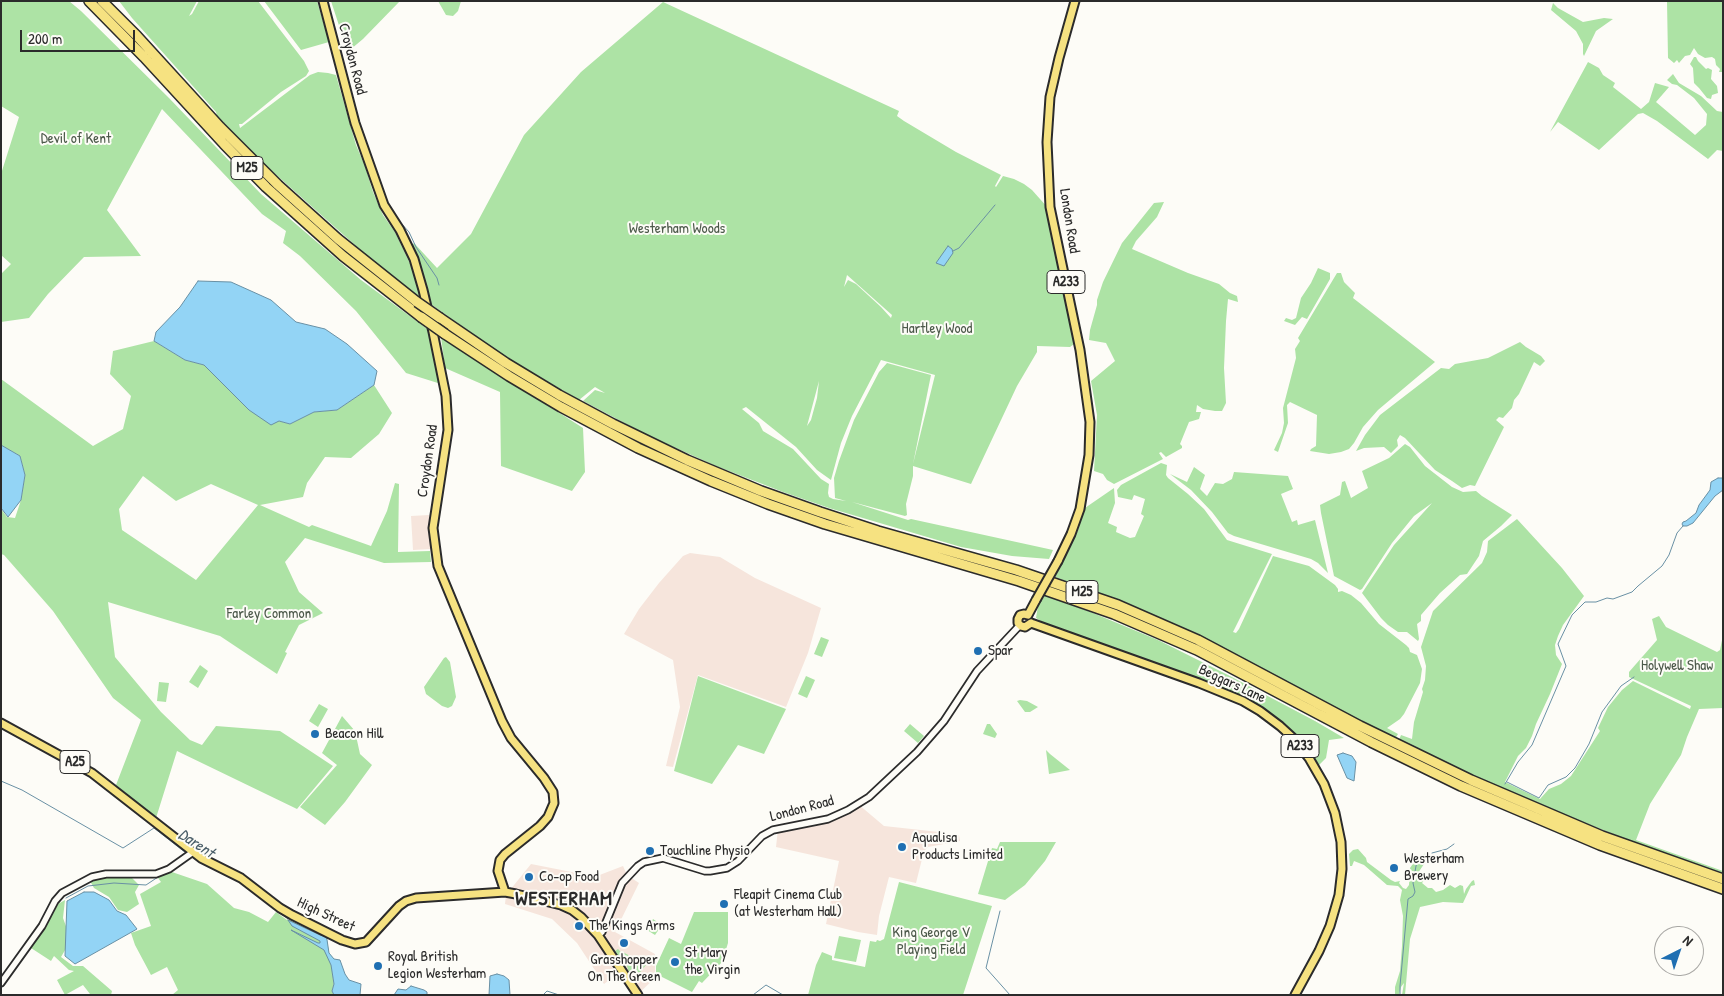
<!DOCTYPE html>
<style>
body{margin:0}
#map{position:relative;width:1724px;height:996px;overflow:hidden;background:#fdfcf7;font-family:"Patrick Hand",sans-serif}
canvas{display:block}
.frame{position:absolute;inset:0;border:2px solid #2b2b2b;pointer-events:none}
.north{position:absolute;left:1654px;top:926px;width:50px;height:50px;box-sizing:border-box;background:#fdfcf7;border:1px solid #a9a8a5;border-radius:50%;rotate:41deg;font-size:14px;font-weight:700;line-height:20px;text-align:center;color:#2b2b2b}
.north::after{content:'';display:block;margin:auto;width:18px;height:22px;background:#1f6fb2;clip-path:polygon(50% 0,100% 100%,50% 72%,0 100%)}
.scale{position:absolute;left:20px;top:30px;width:115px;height:22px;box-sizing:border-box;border:2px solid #2b2b2b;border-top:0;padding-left:6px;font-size:15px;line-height:18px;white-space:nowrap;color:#2b2b2b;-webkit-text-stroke:4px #fdfcf7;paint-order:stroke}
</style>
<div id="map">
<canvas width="1724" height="996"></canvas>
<div class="frame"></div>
<div class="north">N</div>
<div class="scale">200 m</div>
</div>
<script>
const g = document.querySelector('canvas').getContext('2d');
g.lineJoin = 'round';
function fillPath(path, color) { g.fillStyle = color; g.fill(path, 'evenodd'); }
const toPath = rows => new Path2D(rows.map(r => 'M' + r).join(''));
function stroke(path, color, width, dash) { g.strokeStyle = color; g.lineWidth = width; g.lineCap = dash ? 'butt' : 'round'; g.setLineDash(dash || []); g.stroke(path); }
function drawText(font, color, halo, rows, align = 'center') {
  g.font = font + ' "Patrick Hand",sans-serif'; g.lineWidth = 4; g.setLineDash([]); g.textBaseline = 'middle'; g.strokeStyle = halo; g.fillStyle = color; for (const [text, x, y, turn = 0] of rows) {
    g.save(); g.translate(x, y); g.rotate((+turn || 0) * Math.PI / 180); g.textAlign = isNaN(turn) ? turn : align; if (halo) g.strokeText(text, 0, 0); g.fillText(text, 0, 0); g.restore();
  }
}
fillPath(toPath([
 [429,515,431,549,413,550,411,516],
 [690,553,720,557,755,578,821,608,808,653,786,707,698,675,673,767,666,766,680,707,673,660,624,634,639,609,659,583,683,556],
 [858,804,884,826,939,832,940,836,959,835,960,841,928,847,924,851,916,883,889,877,879,916,877,935,858,932,826,924,839,861,776,847,778,829,828,819],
 [531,864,592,876,597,876,623,866,627,875,639,883,615,932,655,954,655,978,637,995,633,995,617,974,604,984,577,943,552,919,505,904,506,895]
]), '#f6e5dc');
fillPath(toPath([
 [1,1,69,1,81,11,169,98,261,194,361,280,430,331,441,384,406,373,356,311,300,256,283,243,286,231,262,214,162,109,107,210,141,256,84,257,48,294,29,318,1,322,1,274,11,264,1,255,1,174,19,117,1,106],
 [119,1,197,1,189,16,192,14,199,1,258,1,304,61,309,71,306,76,281,92,242,124,239,124,240,128,310,75,318,72,328,73,336,75,356,145,365,166,373,192,383,215,395,232,414,272,423,294,421,299,374,262,255,156,217,116,216,112,132,18],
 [264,1,317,1,329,42,301,50],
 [331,1,400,1,363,39,351,49,347,50],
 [438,1,461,1,458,11,453,16,446,15],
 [1667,1,1723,1,1723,72,1719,72,1720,69,1716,65,1715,59,1712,57,1705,58,1698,54,1694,48,1690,55,1685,56,1679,63,1677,60,1674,63,1668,58],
 [663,2,899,111,897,116,904,121,956,152,1001,175,995,186,996,187,1003,176,1014,179,1024,184,1032,190,1048,208,1054,241,1053,244,1074,344,1070,347,1037,346,1037,352,1017,386,971,484,913,466,913,476,906,504,907,515,905,516,852,502,908,520,911,519,1053,550,1049,559,1012,556,961,547,829,508,783,492,716,466,649,436,583,401,595,390,605,393,595,387,579,400,501,354,432,305,412,245,414,243,437,268,471,234,524,135,581,72],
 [847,275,892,315,891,318,881,307,856,284,848,280,844,287],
 [881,360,935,375,913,464,931,375,887,363,879,372,854,420,839,461,834,478,835,498,846,501,833,499,829,497,828,493,829,484,821,479,793,449,763,431,759,423,742,409,746,407,796,447,817,470,831,480,841,443,852,416],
 [819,381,817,398,811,420,807,426],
 [1553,3,1558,8,1583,22,1604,18,1613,19,1596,31,1584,56,1583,54,1583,44,1576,31,1551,10],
 [1694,57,1696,57,1698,61,1706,69,1708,68,1712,70,1711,79,1717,86,1718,93,1712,95,1711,99,1707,98,1699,88,1694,83,1693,68,1690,64],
 [1588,62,1599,68,1603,75,1615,83,1613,87,1641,109,1649,102,1655,83,1669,87,1656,102,1695,135,1706,125,1707,114,1694,98,1677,85,1672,84,1667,80,1673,74,1679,83,1701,96,1717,111,1723,112,1723,151,1717,150,1708,159,1657,121,1643,113,1638,114,1599,150,1558,122,1550,132],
 [1164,202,1157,217,1136,241,1132,249,1188,273,1219,284,1230,293,1237,296,1238,302,1228,299,1226,321,1224,368,1226,403,1222,411,1215,411,1203,409,1197,405,1196,412,1201,412,1199,419,1189,422,1180,444,1182,446,1182,448,1166,457,1161,452,1159,453,1163,459,1114,484,1107,480,1103,474,1094,471,1097,415,1091,381,1115,361,1106,343,1089,340,1090,330,1097,305,1097,300,1103,282,1122,243,1154,203],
 [1318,268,1330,273,1330,279,1307,319,1302,317,1295,325,1284,321,1286,318,1292,320,1296,318,1301,298,1311,283],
 [1337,273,1341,273,1344,282,1355,293,1353,298,1435,362,1378,410,1363,427,1354,443,1349,449,1341,452,1329,454,1310,451,1311,449,1316,446,1317,415,1290,402,1287,405,1288,423,1278,452,1274,450,1282,433,1284,423,1283,408,1296,358,1295,349,1300,341,1298,338],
 [441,337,583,428,585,472,572,491,501,466,500,392,445,368],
 [154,341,185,360,204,365,249,410,279,421,290,424,314,412,337,410,374,385,392,413,379,434,351,458,325,457,307,483,303,497,260,505,309,527,312,525,371,546,387,511,395,483,399,484,398,552,430,551,431,562,384,563,305,538,285,562,299,592,323,613,299,625,285,652,287,653,277,674,220,636,108,602,115,657,161,712,190,740,202,745,216,726,280,731,333,766,297,809,177,751,156,818,116,785,141,720,113,698,53,611,4,555,1,554,1,509,7,517,15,518,21,500,25,475,20,456,1,445,1,379,93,446,123,429,131,396,110,374,113,351],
 [143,476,176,501,211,484,258,505,196,580,122,530,119,509],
 [1520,342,1526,347,1541,356,1545,361,1540,366,1534,362,1519,394,1514,400,1512,408,1503,418,1499,417,1496,420,1504,427,1475,486,1470,485,1462,488,1452,481,1435,470,1405,438,1400,435,1397,440,1398,446,1391,453,1384,447,1364,448,1356,451,1365,435,1380,415,1441,368,1449,369,1455,364,1488,358],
 [1405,444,1410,447,1425,466,1452,487,1463,492,1476,491,1482,496,1512,515,1501,526,1483,541,1479,556,1467,574,1460,575,1440,593,1421,615,1421,621,1417,624,1419,639,1418,641,1407,632,1398,632,1388,625,1381,618,1362,593,1394,545,1432,503,1414,516,1392,543,1362,589,1360,590,1334,576,1321,513,1320,505,1340,495,1342,482,1345,481,1351,498,1368,488,1362,471,1389,458],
 [1161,463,1167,465,1166,475,1168,478,1188,494,1204,509,1227,540,1272,554,1233,632,1236,633,1239,629,1273,556,1309,566,1335,585,1338,589,1338,592,1342,591,1351,595,1361,603,1379,624,1406,645,1409,648,1410,652,1417,655,1422,669,1420,683,1404,714,1400,719,1387,728,1398,734,1395,739,1204,638,1129,604,1055,577,1079,528,1082,510,1114,488,1115,503,1108,523,1117,527,1116,532,1130,538,1135,537,1144,516,1141,514,1145,499,1134,495,1132,500,1118,497,1117,490,1121,485],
 [1194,467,1205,475,1200,489,1207,496,1215,483,1223,484,1232,479,1234,472,1288,476,1293,489,1281,494,1292,522,1297,520,1298,525,1315,520,1328,573,1318,563,1311,559,1234,536,1228,533,1212,512,1191,490,1170,474,1187,482],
 [1517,519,1562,568,1584,596,1563,625,1558,636,1555,645,1556,655,1562,664,1550,694,1536,724,1532,736,1526,748,1518,756,1505,782,1540,799,1549,789,1561,784,1571,776,1600,731,1598,728,1608,707,1622,690,1633,681,1690,709,1691,706,1629,677,1629,672,1657,640,1652,619,1659,616,1666,627,1717,652,1720,650,1723,635,1723,708,1699,709,1687,737,1681,755,1650,804,1636,840,1723,871,1723,873,1636,843,1555,811,1465,772,1399,740,1401,735,1412,739,1414,722,1423,692,1422,689,1425,680,1426,666,1421,647,1433,611,1482,563,1487,552,1488,541],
 [1045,595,1093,613,1158,640,1228,675,1315,721,1344,738,1329,740,1326,758,1319,765,1301,741,1282,722,1243,697,1044,623,1036,618,1038,606],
 [821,637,829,640,822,657,814,654],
 [446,657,450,662,456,697,452,706,448,708,442,706,426,694,424,687,444,658],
 [200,665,208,671,198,688,189,682],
 [698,676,786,709,764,754,738,745,712,784,674,771],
 [806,676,815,680,807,698,798,694],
 [159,682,169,683,166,702,157,701],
 [1020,700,1027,701,1038,707,1030,712,1025,712,1017,701],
 [319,704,328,709,318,727,309,721],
 [342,716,355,731,360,754,372,765,345,802,325,825,300,807,337,765,322,753],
 [910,724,924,736,918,743,904,731],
 [987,724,990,724,997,734,995,738,983,734],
 [1046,750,1050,754,1070,770,1049,774],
 [1000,842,1056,842,1045,861,1025,885,1005,900,978,894,992,848,997,849],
 [1358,849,1366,858,1367,862,1391,880,1395,882,1400,881,1399,883,1403,888,1406,889,1409,885,1410,868,1417,858,1426,853,1428,858,1418,873,1425,879,1422,883,1428,888,1432,888,1436,892,1443,890,1450,885,1455,888,1460,885,1463,886,1464,894,1466,889,1472,881,1474,880,1475,885,1471,886,1463,903,1443,902,1420,907,1410,939,1405,995,1402,995,1404,983,1401,987,1399,995,1395,995,1395,987,1400,971,1402,946,1403,916,1400,900,1402,890,1398,886,1387,885,1364,865,1354,861,1352,866,1350,866,1349,854,1353,850],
 [169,871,207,884,234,908,249,912,268,922,276,912,287,920,290,920,320,935,324,936,326,933,329,953,334,959,332,967,334,984,332,991,334,995,172,995,178,990,167,967,151,975,135,945,131,933,151,926,140,894,161,882,158,878],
 [112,876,131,877,139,885,135,892,139,904,127,912,118,910,109,897,94,888,90,881],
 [899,882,992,906,963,995,808,995,816,965,822,952,832,956,832,960,865,967,870,941,876,942,877,940,880,941,884,939],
 [65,900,63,918,71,940,61,957,73,966,83,966,112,991,111,995,89,995,90,994,83,985,65,995,57,980,74,971,69,970,54,956,51,961,31,948,46,927,58,904],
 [694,912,728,912,728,943,722,962,702,983,699,981,692,992,656,974,656,966,669,938,681,944],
 [653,919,662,925,655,935,647,930],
 [839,936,861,940,856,962,834,958],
 [614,949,615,951,618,949,621,952,629,977,621,966,622,963,620,964,611,952],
 [623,952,646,965,633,981,631,980]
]), '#ade3a5');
const water = toPath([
 [948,246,952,249,953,253,944,266,936,263,948,246],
 [198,281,231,282,271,300,296,322,325,329,347,344,377,371,374,385,337,410,314,412,290,424,279,421,271,425,249,410,204,365,185,360,154,341,156,332,180,307,198,281],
 [1,445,20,456,25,475,21,500,8,517,1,508,1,445],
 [1718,478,1723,478,1723,490,1715,496,1693,523,1687,526,1683,526,1682,524,1683,522,1686,521,1696,513,1699,505,1710,490,1711,482,1718,478],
 [1343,753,1352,756,1356,762,1354,781,1347,778,1337,755,1343,753],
 [84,892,94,892,109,900,117,911,126,915,137,929,75,964,65,956,67,901,84,892],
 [288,920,320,935,324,936,326,933,329,953,334,959,340,960,345,974,349,980,361,984,360,995,334,995,332,991,334,984,331,965,324,950,291,930,318,943,320,943,320,941,292,926,288,920],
 [497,974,504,976,509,980,510,995,489,995,490,976,497,974],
 [411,986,424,990,427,992,427,995,394,995,398,989,406,990,411,986]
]);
fillPath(water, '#93d4f5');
stroke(water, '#6990a4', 1);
stroke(toPath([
 [400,222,409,232,416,247,437,278,439,285],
 [953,251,959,248,995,205],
 [1,781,22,790,123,848,154,828,186,853],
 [1507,782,1539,798,1548,785,1566,777,1575,768,1589,744,1602,712,1621,686,1634,677],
 [1505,784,1518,762,1532,745,1566,666,1558,644,1572,615,1585,602,1596,602,1607,598,1613,599,1632,592,1638,586,1662,566,1669,555,1677,533,1683,526],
 [1432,853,1447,849,1454,844],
 [192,857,199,861],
 [66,898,88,886,114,883,146,885,161,875],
 [262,899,288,919],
 [1000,911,986,968,1010,995],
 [543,995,547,991,559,995],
 [753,995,766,985,783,995],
 [1400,995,1400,986,1408,899,1413,896,1415,892,1413,883,1416,866,1419,859,1426,856]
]), '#6990a4', 1);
const minor = toPath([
 [598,935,602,932,622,883,638,866,644,862,663,858,705,871,710,871,727,868,738,861,762,836,773,830,828,819,848,810,869,797,917,752,944,721,977,671,1020,625],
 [1,983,42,926,55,901,62,893,92,877,106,874,156,874,169,869,193,852]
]);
const major = toPath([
 [323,1,355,123,384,205,400,230,414,259,423,290,433,332,446,396,448,430,433,528,438,566,502,721,511,738,544,778,553,792,554,803,548,817,540,826,505,854,500,860,498,871,505,892],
 [1058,561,1071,534,1080,509,1089,455,1090,422,1080,350,1050,207,1047,142,1050,97,1059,58,1075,1],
 [1028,615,1024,614,1020,615,1018,619,1018,623,1021,626,1025,627,1031,623],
 [1028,615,1036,600],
 [1031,623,1199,683,1243,701,1260,711,1280,726,1292,737,1309,758,1324,784,1335,813,1341,842,1342,869,1339,895,1330,926,1319,951,1295,995],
 [1,723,92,773,201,858,241,878,280,908,292,915,342,940,355,944,366,942,399,906,406,901,416,898,505,892,516,894,561,905,572,910,581,917,598,935,638,995]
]);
const highway = toPath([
 [89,1,144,57,224,144,266,187,343,256,421,317],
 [102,1,137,36,220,127,278,185,338,239,417,302],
 [440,318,506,363,559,395,613,424,687,460,761,491,820,512,878,531,1016,570,1118,605,1198,640,1360,726,1471,780,1602,836,1723,879],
 [445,334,509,376,561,407,638,448,711,481,768,504,825,524,1019,581,1114,614,1197,650,1371,742,1461,786,1600,845,1723,889]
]);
stroke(minor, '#2b2b2b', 9);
stroke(major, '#2b2b2b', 11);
stroke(highway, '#2b2b2b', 12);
stroke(minor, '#fdfcf7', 5.5);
stroke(major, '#f6e281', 7);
stroke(highway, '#f6e281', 9);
const majorBridge = toPath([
 [1036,600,1058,561]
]);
const highwayBridge = toPath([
 [417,302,440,318],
 [421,317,445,334]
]);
stroke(majorBridge, '#2b2b2b', 11, []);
stroke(highwayBridge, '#2b2b2b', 12, []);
stroke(majorBridge, '#f6e281', 7);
stroke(highwayBridge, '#f6e281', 9);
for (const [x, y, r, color] of [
 [978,651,5,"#1f6fb2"],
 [315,734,5,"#1f6fb2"],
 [902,847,5,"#1f6fb2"],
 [650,851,5,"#1f6fb2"],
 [1394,868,5,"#1f6fb2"],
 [529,877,5,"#1f6fb2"],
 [724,904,5,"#1f6fb2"],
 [579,926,5,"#1f6fb2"],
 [624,943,5,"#1f6fb2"],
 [675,962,5,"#1f6fb2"],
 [378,966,5,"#1f6fb2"]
]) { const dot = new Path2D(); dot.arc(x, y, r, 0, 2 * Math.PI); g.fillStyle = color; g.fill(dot); stroke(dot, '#fdfcf7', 2); }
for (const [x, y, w] of [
 [247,168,32],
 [1066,282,38],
 [1082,592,32],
 [1300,746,38],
 [75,762,30]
]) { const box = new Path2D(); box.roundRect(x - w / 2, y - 11.5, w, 23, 4); g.fillStyle = '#fdfcf7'; g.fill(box); stroke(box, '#2b2b2b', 1); }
drawText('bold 14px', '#2b2b2b', null, [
 ["M25",247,168],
 ["A233",1066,282],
 ["M25",1082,592],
 ["A233",1300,746],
 ["A25",75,762]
]);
drawText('15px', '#2b2b2b', '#fdfcf7', [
 ["Croydon Road",352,59,75],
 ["London Road",1069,221,81],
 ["Croydon Road",428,461,-82],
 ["Beggars Lane",1232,684,25],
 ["London Road",802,809,-15],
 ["High Street",326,915,25]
]);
drawText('15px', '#4c594a', '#fdfcf7', [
 ["Devil of Kent",76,139],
 ["Westerham Woods",677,229],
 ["Hartley Wood",937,329],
 ["Farley Common",269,614],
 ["Holywell Shaw",1677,666],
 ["King George V",931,933],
 ["Playing Field",931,950]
]);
drawText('15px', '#2b2b2b', '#fdfcf7', [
 ["Spar",988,651],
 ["Beacon Hill",325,734],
 ["Aqualisa",912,838],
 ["Products Limited",912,855],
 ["Touchline Physio",660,851],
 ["Westerham",1404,859],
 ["Brewery",1404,876],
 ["Co-op Food",539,877],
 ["Fleapit Cinema Club",734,895],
 ["(at Westerham Hall)",734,912],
 ["The Kings Arms",589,926],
 ["St Mary",685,953],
 ["the Virgin",685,970],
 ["Royal British",388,957],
 ["Legion Westerham",388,974],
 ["Grasshopper",624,960,"center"],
 ["On The Green",624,977,"center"]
], 'left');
drawText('italic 16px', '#4a5e68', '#fdfcf7', [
 ["Darent",196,844,33]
]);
g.letterSpacing = '1px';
drawText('bold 20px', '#2b2b2b', '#fdfcf7', [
 ["WESTERHAM",564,900]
]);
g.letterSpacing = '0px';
</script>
